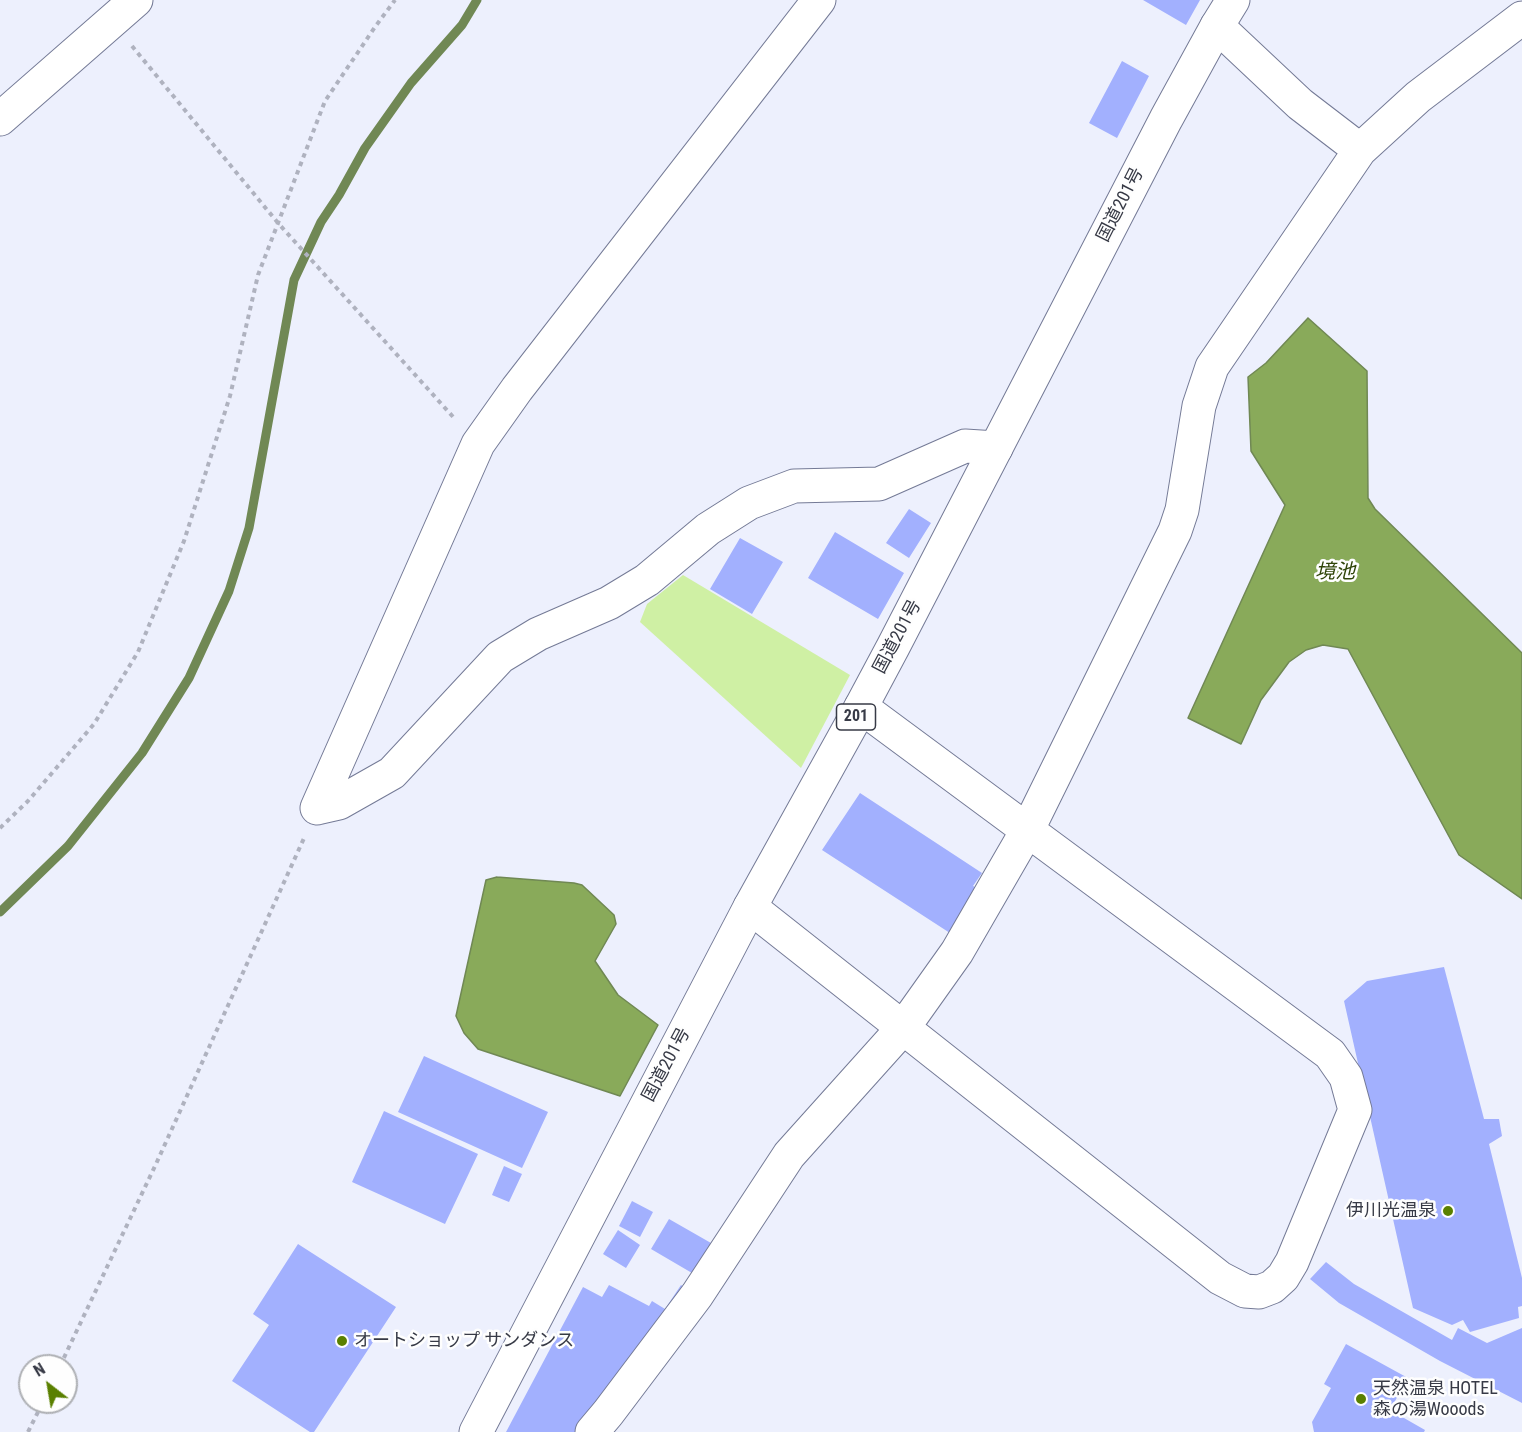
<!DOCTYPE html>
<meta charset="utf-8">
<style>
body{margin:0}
#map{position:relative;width:1522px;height:1432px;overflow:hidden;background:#edf0fd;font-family:"Roboto Condensed",sans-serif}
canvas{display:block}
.north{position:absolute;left:18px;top:1354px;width:60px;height:60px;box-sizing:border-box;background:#fefefe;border:2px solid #aeb0b4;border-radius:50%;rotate:329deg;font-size:16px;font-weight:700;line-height:24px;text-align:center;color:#373a46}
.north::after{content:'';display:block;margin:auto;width:21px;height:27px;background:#5a8000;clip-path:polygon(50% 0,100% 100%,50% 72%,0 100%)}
</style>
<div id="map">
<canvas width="1522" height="1432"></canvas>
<div class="north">N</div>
</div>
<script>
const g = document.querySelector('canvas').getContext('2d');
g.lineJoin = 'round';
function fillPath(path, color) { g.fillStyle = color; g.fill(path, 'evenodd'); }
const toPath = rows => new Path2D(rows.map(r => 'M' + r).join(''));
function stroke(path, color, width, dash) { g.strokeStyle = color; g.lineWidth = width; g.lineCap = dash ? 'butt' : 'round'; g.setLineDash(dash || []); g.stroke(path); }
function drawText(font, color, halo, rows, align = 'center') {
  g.font = font + ' "Roboto Condensed","Noto Sans JP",sans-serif'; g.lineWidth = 5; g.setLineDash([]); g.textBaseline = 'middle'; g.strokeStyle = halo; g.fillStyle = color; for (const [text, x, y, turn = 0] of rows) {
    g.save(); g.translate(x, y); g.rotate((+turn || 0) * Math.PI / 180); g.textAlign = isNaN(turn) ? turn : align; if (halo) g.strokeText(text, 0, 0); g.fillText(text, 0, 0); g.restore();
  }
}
fillPath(toPath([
 [683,575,850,675,801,768,640,622,647,604]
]), '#cff0a4');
const water = toPath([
 [1308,318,1367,371,1368,498,1375,509,1522,653,1522,899,1459,855,1348,649,1323,645,1306,650,1289,662,1261,700,1241,744,1188,718,1285,505,1251,451,1248,377,1266,363,1308,318],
 [497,877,574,883,582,885,614,915,616,924,595,961,618,995,658,1025,620,1096,478,1049,464,1033,456,1016,486,880,497,877]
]);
fillPath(water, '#89aa5a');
stroke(water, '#708854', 1.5);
stroke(toPath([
 [0,912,68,846,142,753,189,678,229,591,249,528,294,280,321,222,339,195,365,148,411,83,462,25,477,0]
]), '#708854', 9);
fillPath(toPath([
 [1143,0,1200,0,1186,25],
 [1122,61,1149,76,1117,138,1089,123],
 [909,509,931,523,909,558,886,543],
 [835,532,904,573,878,619,808,578],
 [740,538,783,562,752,614,710,589],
 [860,793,982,873,973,886,982,891,953,935,822,850],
 [1444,967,1484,1119,1499,1119,1502,1136,1489,1144,1522,1278,1522,1306,1518,1307,1519,1318,1470,1332,1463,1320,1452,1325,1413,1308,1344,1001,1367,981],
 [424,1056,548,1112,522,1168,398,1112],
 [384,1111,478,1154,445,1224,352,1182],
 [504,1166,522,1174,509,1202,492,1195],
 [632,1201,653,1212,640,1237,619,1226],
 [669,1219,711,1243,692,1273,651,1249],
 [618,1230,640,1245,626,1268,603,1254],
 [298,1244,396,1307,314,1432,310,1432,232,1381,269,1325,253,1314],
 [1326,1262,1354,1284,1452,1340,1458,1328,1487,1343,1522,1328,1522,1403,1440,1361,1339,1303,1310,1279],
 [609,1285,649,1306,652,1301,665,1309,681,1285,692,1292,586,1432,506,1432,583,1287,602,1297],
 [1346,1344,1408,1378,1390,1410,1425,1430,1424,1432,1314,1432,1312,1422,1331,1388,1324,1384]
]), '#a2b0fe');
const minor = toPath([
 [1217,26,1300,104,1360,150],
 [0,119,136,0],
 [317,808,478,444,517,389,819,0],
 [317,808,339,803,392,773,500,657,538,634,609,603,647,580,708,529,749,503,794,486,879,484,965,446,996,448],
 [750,907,1220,1278,1245,1291,1259,1292,1272,1287,1283,1277,1292,1262,1355,1110,1346,1077,1330,1054,861,707],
 [592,1432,608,1413,697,1295,789,1155,903,1028,957,952,1028,829,1175,531,1182,510,1199,406,1212,367,1360,150,1418,97,1522,18]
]);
const highway = toPath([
 [476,1432,750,907,861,707,893,647,1166,119,1217,26,1233,0]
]);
stroke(minor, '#747a96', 35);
stroke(highway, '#747a96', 35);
stroke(toPath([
 [132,46,278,223,455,419],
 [0,828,28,801,94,724,138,652,184,541,230,396,258,275,325,101,375,27,395,0],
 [60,1366,156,1164,305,836],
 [28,1432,43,1402]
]), '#afb2bf', 4, [4.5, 4.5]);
stroke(minor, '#fff', 33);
stroke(highway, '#fff', 33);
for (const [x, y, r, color] of [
 [1448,1211,6,"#5a8000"],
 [342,1341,6,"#5a8000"],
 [1361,1399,6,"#5a8000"]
]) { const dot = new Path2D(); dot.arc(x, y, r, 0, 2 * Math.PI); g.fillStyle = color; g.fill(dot); stroke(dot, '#fefefe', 2); }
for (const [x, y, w] of [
 [856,717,39]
]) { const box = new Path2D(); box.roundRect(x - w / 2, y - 13, w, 26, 4.5); g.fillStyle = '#fefefe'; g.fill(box); stroke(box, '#373a46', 1.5); }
drawText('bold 16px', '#373a46', null, [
 ["201",856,717]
]);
drawText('18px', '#373a46', '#fefefe', [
 ["国道201号",1121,205,-63],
 ["国道201号",898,637,-62],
 ["国道201号",667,1065,-62]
]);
drawText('18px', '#373a46', '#fefefe', [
 ["伊川光温泉",1436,1211,"right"],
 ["オートショップ サンダンス",354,1341],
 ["天然温泉 HOTEL",1373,1389],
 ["森の湯Wooods",1373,1410]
], 'left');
drawText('italic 20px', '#304509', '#fefefe', [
 ["境池",1335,573]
]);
</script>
